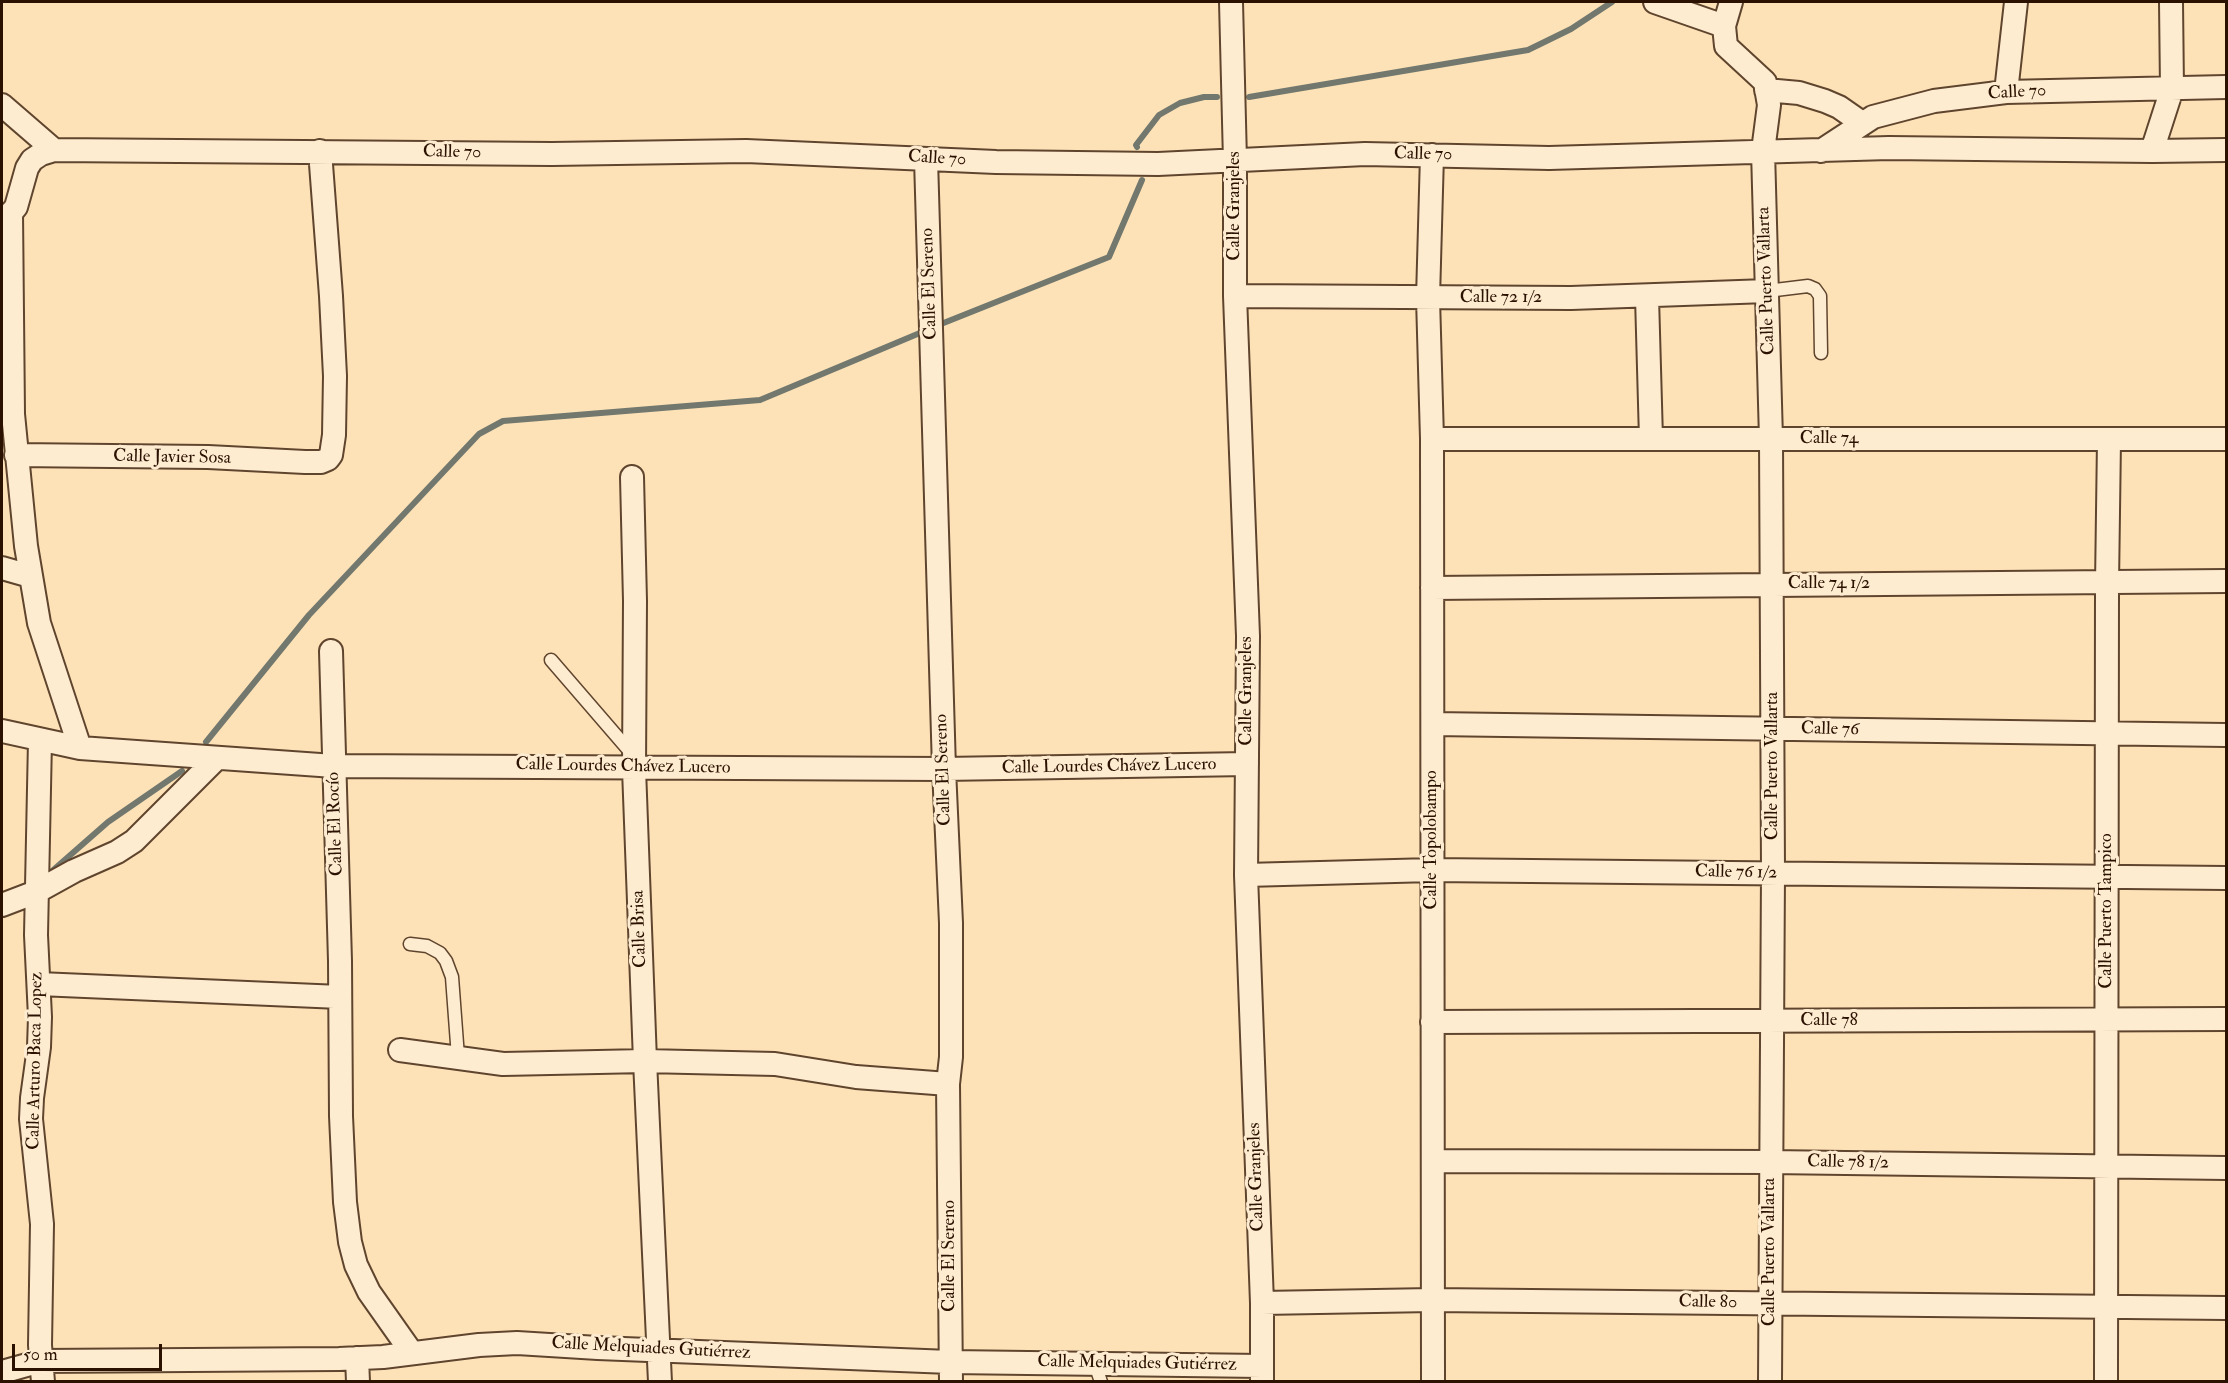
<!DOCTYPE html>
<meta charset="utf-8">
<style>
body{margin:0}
#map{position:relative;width:2228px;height:1383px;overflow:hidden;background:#fde2b8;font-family:"IM FELL Double Pica",serif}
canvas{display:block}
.frame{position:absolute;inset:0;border:3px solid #2b1100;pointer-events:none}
.scale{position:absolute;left:12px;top:1344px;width:150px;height:27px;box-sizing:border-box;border:3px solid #2b1100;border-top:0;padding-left:8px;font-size:18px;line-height:21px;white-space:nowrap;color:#2b1100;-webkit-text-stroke:4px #feecd1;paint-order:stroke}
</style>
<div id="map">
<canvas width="2228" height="1383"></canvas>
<div class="frame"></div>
<div class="scale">50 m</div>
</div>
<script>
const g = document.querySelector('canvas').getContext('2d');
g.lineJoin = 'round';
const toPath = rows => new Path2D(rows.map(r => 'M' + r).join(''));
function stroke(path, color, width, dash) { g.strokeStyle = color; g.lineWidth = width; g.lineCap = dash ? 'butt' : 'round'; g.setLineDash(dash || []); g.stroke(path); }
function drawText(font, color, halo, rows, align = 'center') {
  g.font = font + ' "IM FELL Double Pica",serif'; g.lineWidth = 6; g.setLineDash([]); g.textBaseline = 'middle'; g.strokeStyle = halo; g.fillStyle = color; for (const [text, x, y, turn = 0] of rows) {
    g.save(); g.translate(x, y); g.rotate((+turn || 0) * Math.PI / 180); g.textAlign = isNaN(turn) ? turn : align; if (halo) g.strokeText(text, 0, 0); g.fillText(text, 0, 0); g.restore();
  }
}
stroke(toPath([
 [1249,97,1528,50,1571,29,1612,2],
 [1137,147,1136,145,1159,115,1180,103,1204,97,1217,97],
 [936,326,1109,257,1142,180],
 [206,742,309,615,479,434,503,421,760,400,927,330],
 [51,872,108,822,182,771]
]), '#72786d', 6);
const lane = toPath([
 [1767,291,1808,286,1815,289,1820,296,1821,353],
 [551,660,633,755],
 [410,944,427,946,440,953,446,961,452,977,458,1057],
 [1095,1364,1101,1382]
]);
const street = toPath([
 [1231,2,1235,161,1235,296,1248,636,1246,875,1262,1303,1262,1382],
 [1655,2,1724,26],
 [1731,2,1724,26,1726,46,1765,82,1769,105,1763,151,1771,439,1773,873,1770,1382],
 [1766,90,1799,93,1825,101,1839,107,1862,123],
 [2006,92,2016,2],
 [2,105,54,150],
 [1821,151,1873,117,1934,101,2006,92,2226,87],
 [2152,151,2172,89,2171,2],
 [1432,155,1428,298,1432,439,1433,1382],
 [926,159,944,769,951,923,951,1057,948,1084,951,1382],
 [11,213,13,414,26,546,39,623,80,748],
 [2,218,11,213,16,207,27,168,32,160,41,154,54,150,552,154,746,151,996,162,1158,164,1365,154,1549,158,1889,148,2152,151,2226,150],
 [1235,296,1571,298,1767,291],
 [1647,297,1651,439],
 [1432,439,2226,439],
 [16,455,208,457,305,462,321,462,328,459,331,455,334,435,335,376,331,296,320,151],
 [632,477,635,601,634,769,645,1061,660,1382],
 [2,568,30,576],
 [1432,588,2226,581],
 [331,651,340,961,341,1116,345,1202,350,1242,356,1265,369,1292,412,1353],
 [1433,724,2226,735],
 [2,731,80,748,334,766,944,769,1247,764],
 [40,740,36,935,40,1017,39,1047,32,1098,31,1119,42,1224,40,1345,43,1382],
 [1246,875,1432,870,2226,878],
 [2,905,36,892,74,871,117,852,134,841,216,759],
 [39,984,340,997],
 [1432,1022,2226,1019],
 [400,1050,503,1064,645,1061,775,1064,856,1077,948,1084],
 [1433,1161,1770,1162,2226,1168],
 [1262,1303,1432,1300,2226,1308],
 [357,1358,358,1382],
 [2,1372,41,1361,339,1359,383,1357,479,1345,517,1343,598,1348,950,1362,1262,1366],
 [2106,1382,2107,584,2109,440]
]);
stroke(lane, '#60452e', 15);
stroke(street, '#60452e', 26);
stroke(lane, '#feecd1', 12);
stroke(street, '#feecd1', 22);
drawText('18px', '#2b1100', '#feecd1', [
 ["Calle 70",2017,93,-3],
 ["Calle 70",452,153,1],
 ["Calle 70",1423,155,1],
 ["Calle 70",937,159,3],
 ["Calle Granjeles",1235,206,-90],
 ["Calle Puerto Vallarta",1767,281,-92],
 ["Calle El Sereno",930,284,-92],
 ["Calle 72 1/2",1501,298],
 ["Calle 74",1829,439],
 ["Calle Javier Sosa",172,458,1],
 ["Calle 74 1/2",1829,584],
 ["Calle Granjeles",1247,691,-90],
 ["Calle 76",1830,730,1],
 ["Calle Puerto Vallarta",1773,766,-90],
 ["Calle Lourdes Chávez Lucero",623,767,1],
 ["Calle Lourdes Chávez Lucero",1109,767,-1],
 ["Calle El Sereno",944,770,-92],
 ["Calle El Rocío",336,824,-92],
 ["Calle Topolobampo",1432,840,-90],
 ["Calle 76 1/2",1736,873,1],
 ["Calle Puerto Tampico",2107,911,-90],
 ["Calle Brisa",640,929,-92],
 ["Calle 78",1829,1021],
 ["Calle Arturo Baca Lopez",36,1061,-89],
 ["Calle 78 1/2",1848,1163,1],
 ["Calle Granjeles",1257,1177,-92],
 ["Calle Puerto Vallarta",1770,1252,-90],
 ["Calle El Sereno",950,1256,-90],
 ["Calle 80",1708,1303,1],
 ["Calle Melquiades Gutiérrez",651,1349,3],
 ["Calle Melquiades Gutiérrez",1137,1364,1]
]);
</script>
